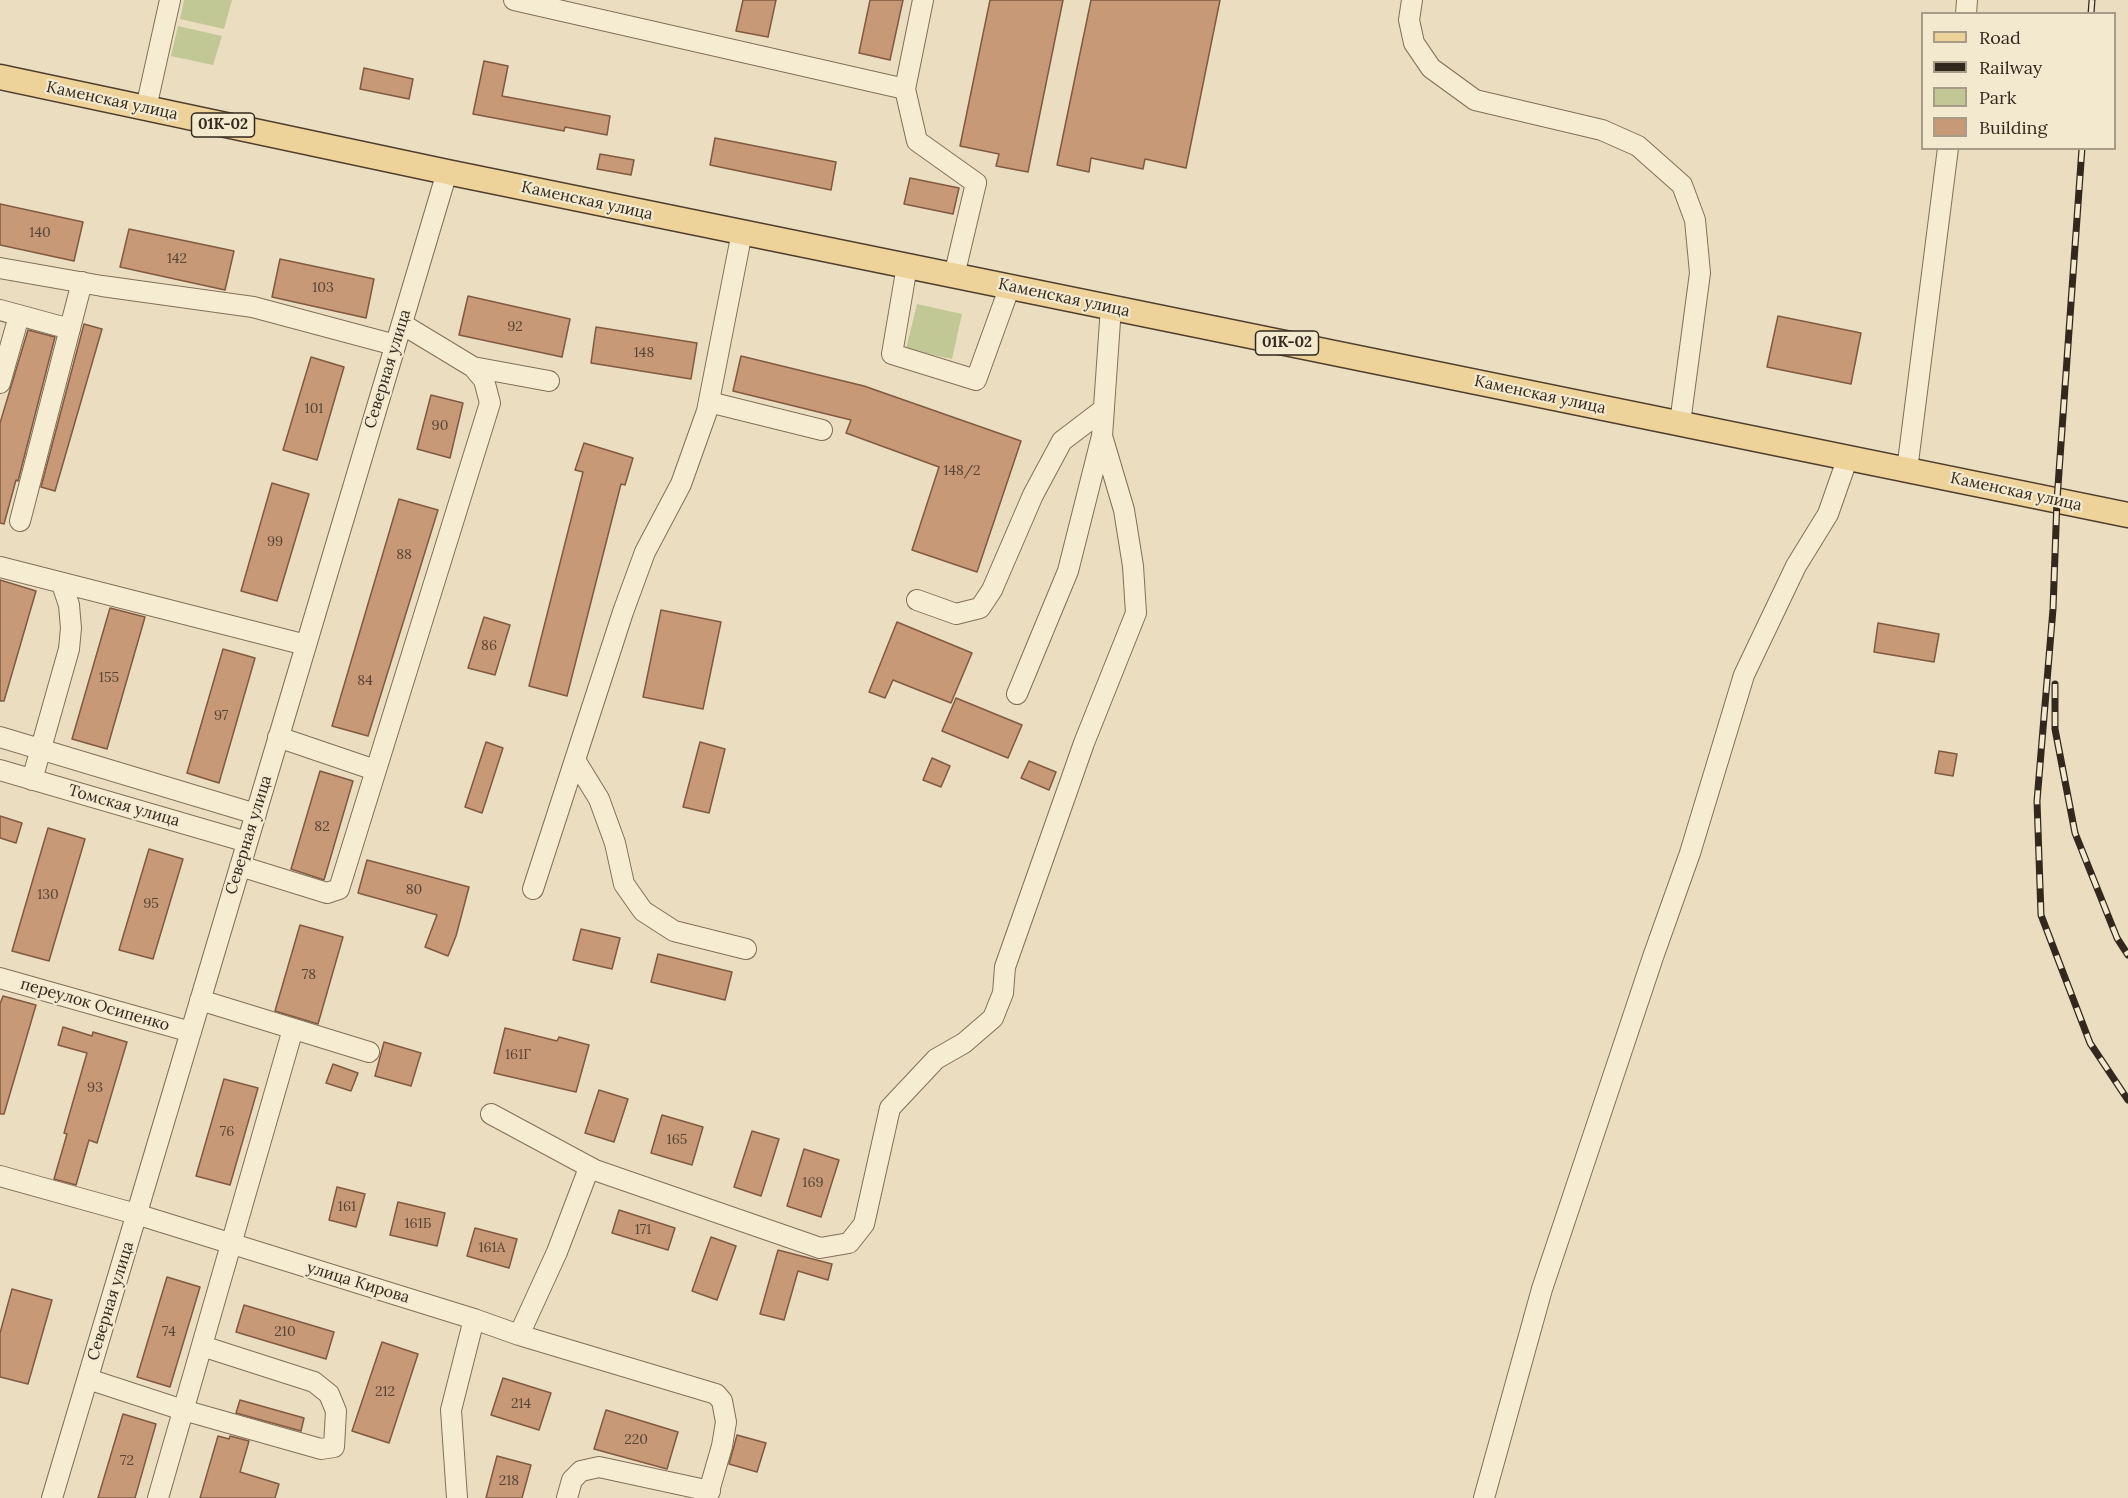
<!DOCTYPE html>
<meta charset="utf-8">
<style>
body{margin:0}
#map{position:relative;width:2128px;height:1498px;overflow:hidden;background:#ebdec0;font-family:Lora,serif}
canvas{display:block}
.legend{position:absolute;left:1921px;top:12px;width:195px;height:138px;box-sizing:border-box;background:#f3e9cf;border:2px solid #a69c88;margin:0;padding:8px 10px;list-style:none;font-size:18px;color:#33281d}
.legend li{display:flex;align-items:center;gap:12px;height:30px}
.legend b{width:30px;border:2px solid #a69c88}
</style>
<div id="map">
<canvas width="2128" height="1498"></canvas>
<ul class="legend">
<li><b style="height:8px;background:#edd399"></b>Road</li>
<li><b style="height:8px;background:#33281d"></b>Railway</li>
<li><b style="height:16px;background:#c1c895"></b>Park</li>
<li><b style="height:16px;background:#c79977"></b>Building</li>
</ul>
</div>
<script>
const g = document.querySelector('canvas').getContext('2d');
g.lineJoin = 'round';
function fillPath(path, color) { g.fillStyle = color; g.fill(path, 'evenodd'); }
const toPath = rows => new Path2D(rows.map(r => 'M' + r).join(''));
function stroke(path, color, width, dash) { g.strokeStyle = color; g.lineWidth = width; g.lineCap = dash ? 'butt' : 'round'; g.setLineDash(dash || []); g.stroke(path); }
function drawText(font, color, halo, rows, align = 'center') {
  g.font = font + ' Lora,serif'; g.lineWidth = 4.5; g.setLineDash([]); g.textBaseline = 'middle'; g.strokeStyle = halo; g.fillStyle = color; for (const [text, x, y, turn = 0] of rows) {
    g.save(); g.translate(x, y); g.rotate((+turn || 0) * Math.PI / 180); g.textAlign = isNaN(turn) ? turn : align; if (halo) g.strokeText(text, 0, 0); g.fillText(text, 0, 0); g.restore();
  }
}
fillPath(toPath([
 [184,0,232,0,224,29,180,19],
 [178,26,222,36,213,65,171,56],
 [917,304,962,314,952,359,906,349]
]), '#c1c895');
const building = toPath([
 [743,0,776,0,768,37,736,31,743,0],
 [870,0,903,0,890,60,859,53,870,0],
 [990,0,1063,0,1028,172,996,166,999,154,960,146,990,0],
 [1091,0,1220,0,1186,168,1145,159,1143,169,1091,158,1089,172,1057,165,1091,0],
 [484,61,508,66,502,96,610,116,607,135,565,127,564,131,473,114,484,61],
 [364,68,413,79,409,99,360,89,364,68],
 [715,138,836,162,831,190,710,165,715,138],
 [600,154,634,160,631,175,597,169,600,154],
 [910,178,959,188,953,214,904,204,910,178],
 [0,204,83,222,74,261,0,245,0,204],
 [129,229,234,251,225,290,120,267,129,229],
 [280,259,374,279,366,318,272,297,280,259],
 [468,296,570,319,562,357,459,335,468,296],
 [1778,316,1861,333,1851,384,1767,367,1778,316],
 [84,324,102,329,55,491,41,487,84,324],
 [596,327,697,343,691,379,591,363,596,327],
 [28,330,55,337,18,481,16,480,4,524,0,523,0,423,28,330],
 [741,356,864,386,1021,441,977,572,912,550,939,467,846,433,851,420,733,391,741,356],
 [311,357,344,367,317,460,283,450,311,357],
 [431,395,463,403,450,458,417,449,431,395],
 [584,443,633,458,625,485,621,484,567,696,529,686,583,472,575,470,584,443],
 [272,483,309,494,277,601,241,591,272,483],
 [399,499,438,510,368,736,332,726,399,499],
 [0,580,36,591,4,701,0,701,0,580],
 [110,608,145,617,107,749,72,739,110,608],
 [661,610,721,622,703,709,643,697,661,610],
 [484,617,510,625,495,675,468,668,484,617],
 [897,622,972,653,951,703,893,680,885,698,869,692,897,622],
 [1878,623,1939,634,1934,662,1874,652,1878,623],
 [223,649,255,658,219,783,187,773,223,649],
 [956,698,1022,725,1008,758,942,731,956,698],
 [486,742,503,748,482,813,465,807,486,742],
 [700,742,725,749,709,813,683,807,700,742],
 [1939,751,1957,754,1953,776,1935,773,1939,751],
 [932,758,950,766,941,787,923,780,932,758],
 [1029,761,1056,772,1049,790,1021,778,1029,761],
 [320,771,353,781,324,880,291,869,320,771],
 [0,816,22,823,16,843,0,838,0,816],
 [48,828,85,839,49,961,12,951,48,828],
 [149,849,183,859,153,959,119,950,149,849],
 [367,860,469,887,456,936,448,956,425,947,437,915,358,893,367,860],
 [300,925,343,937,318,1024,275,1011,300,925],
 [581,929,620,938,612,969,573,960,581,929],
 [658,954,732,972,725,1000,651,982,658,954],
 [3,996,36,1005,4,1114,0,1114,0,1004,3,996],
 [63,1027,92,1036,93,1032,127,1042,97,1143,89,1140,76,1185,54,1179,67,1134,64,1133,87,1053,58,1045,63,1027],
 [505,1028,557,1041,559,1037,589,1045,576,1092,494,1073,505,1028],
 [384,1042,421,1053,411,1086,375,1076,384,1042],
 [333,1064,358,1073,351,1091,326,1083,333,1064],
 [224,1079,258,1088,230,1185,196,1176,224,1079],
 [599,1090,628,1099,614,1142,585,1133,599,1090],
 [662,1115,703,1127,692,1165,651,1153,662,1115],
 [752,1131,779,1139,761,1196,734,1187,752,1131],
 [804,1149,839,1160,821,1217,787,1206,804,1149],
 [337,1187,365,1194,356,1227,329,1220,337,1187],
 [398,1202,445,1213,437,1246,390,1235,398,1202],
 [619,1210,675,1228,668,1250,612,1233,619,1210],
 [475,1228,517,1239,509,1268,467,1256,475,1228],
 [711,1237,736,1246,717,1300,692,1291,711,1237],
 [778,1250,832,1264,828,1280,798,1271,784,1320,760,1314,778,1250],
 [167,1277,200,1287,170,1387,137,1377,167,1277],
 [12,1289,52,1300,28,1384,0,1377,0,1333,12,1289],
 [244,1305,334,1332,326,1359,236,1332,244,1305],
 [382,1342,418,1354,389,1443,352,1431,382,1342],
 [503,1378,551,1393,539,1430,491,1415,503,1378],
 [240,1400,304,1418,301,1431,236,1413,240,1400],
 [606,1410,678,1432,667,1469,594,1449,606,1410],
 [123,1414,156,1424,135,1498,98,1498,123,1414],
 [737,1435,766,1443,757,1472,729,1464,737,1435],
 [218,1436,229,1439,230,1436,249,1441,240,1472,279,1484,275,1498,200,1498,218,1436],
 [497,1456,531,1465,522,1498,486,1498,497,1456]
]);
fillPath(building, '#c79977');
stroke(building, '#805a40', 1.5);
const minor = toPath([
 [514,0,905,89,917,141,976,183,954,276],
 [1412,0,1409,20,1414,43,1431,68,1475,100,1602,130,1638,146,1682,185,1695,220,1700,273,1680,423],
 [1966,14,1967,0],
 [905,89,923,0],
 [146,108,170,0],
 [907,266,892,354,976,380,1010,286],
 [0,268,102,286,253,307,395,345],
 [0,310,70,329],
 [473,367,549,381],
 [0,383,19,316],
 [709,402,822,430],
 [1907,470,1948,148],
 [20,521,82,282],
 [0,567,306,645],
 [917,600,956,614,980,608,992,590,1033,495,1062,441,1104,409],
 [1017,694,1068,571,1102,436],
 [0,737,256,814],
 [278,737,375,770],
 [575,760,599,799,615,843,624,884,643,911,674,931,746,949],
 [0,770,247,842],
 [32,780,69,649,71,628,69,605,62,584],
 [240,866,327,893,339,889,490,403,484,380,473,367,402,324],
 [533,889,623,612,645,552,681,484,707,411,742,232],
 [0,978,191,1032],
 [200,1000,369,1052],
 [491,1114,595,1170],
 [0,1176,136,1214,474,1319,519,1335,716,1394,722,1401,726,1422,722,1446,707,1498],
 [519,1335,557,1252,589,1168,820,1248,849,1243,864,1224,890,1108,936,1059,964,1043,993,1018,1003,993,1005,967,1084,743,1136,613,1133,566,1124,510,1102,436,1111,307],
 [88,1379,183,1410,321,1449,334,1447,336,1411,329,1394,314,1382,202,1346],
 [52,1498,447,172],
 [158,1498,293,1029],
 [457,1498,451,1410,474,1319],
 [567,1498,572,1480,581,1471,599,1467,710,1491],
 [1484,1498,1542,1289,1653,957,1690,853,1744,675,1796,566,1828,514,1848,457]
]);
const major = toPath([
 [0,77,447,172,2128,515]
]);
stroke(minor, '#826f59', 22);
stroke(major, '#503e2d', 27);
stroke(minor, '#f6ecd2', 20);
stroke(major, '#edd399', 24);
const rail = toPath([
 [2091,14,2092,0],
 [2082,148,2057,500,2053,609,2037,801,2041,915,2090,1043,2128,1100],
 [2055,684,2055,729,2075,833,2117,938,2128,955]
]);
stroke(rail, '#33281d', 7);
stroke(rail, '#f3e9cf', 4.5, [14]);
drawText('14px', '#584434', null, [
 ["140",40,233],
 ["142",177,259],
 ["103",323,288],
 ["92",515,327],
 ["148",644,353],
 ["101",314,409],
 ["90",440,426],
 ["148/2",962,471],
 ["99",275,542],
 ["88",404,555],
 ["86",489,646],
 ["155",109,678],
 ["84",365,681],
 ["97",221,716],
 ["82",322,827],
 ["80",414,890],
 ["130",48,895],
 ["95",151,904],
 ["78",309,975],
 ["161Г",518,1055],
 ["93",95,1088],
 ["76",227,1132],
 ["165",677,1140],
 ["169",813,1183],
 ["161",347,1207],
 ["161Б",418,1224],
 ["171",643,1230],
 ["161А",492,1248],
 ["74",169,1332],
 ["210",285,1332],
 ["212",385,1392],
 ["214",521,1404],
 ["220",636,1440],
 ["72",127,1461],
 ["218",509,1481]
]);
for (const [x, y, w] of [
 [223,125,63],
 [1287,343,63]
]) { const box = new Path2D(); box.roundRect(x - w / 2, y - 12, w, 24, 4.5); g.fillStyle = '#f3e9cf'; g.fill(box); stroke(box, '#33281d', 1.5); }
drawText('bold 15px', '#33281d', null, [
 ["01К-02",223,125],
 ["01К-02",1287,343]
]);
drawText('16px', '#33281d', '#f3e9cf', [
 ["Каменская улица",112,101,12],
 ["Каменская улица",587,201,12],
 ["Каменская улица",1064,298,12],
 ["Северная улица",388,369,-73],
 ["Каменская улица",1540,395,12],
 ["Каменская улица",2016,492,12],
 ["Томская улица",124,806,16],
 ["Северная улица",249,835,-73],
 ["переулок Осипенко",95,1005,16],
 ["улица Кирова",358,1283,17],
 ["Северная улица",111,1301,-73]
]);
</script>
